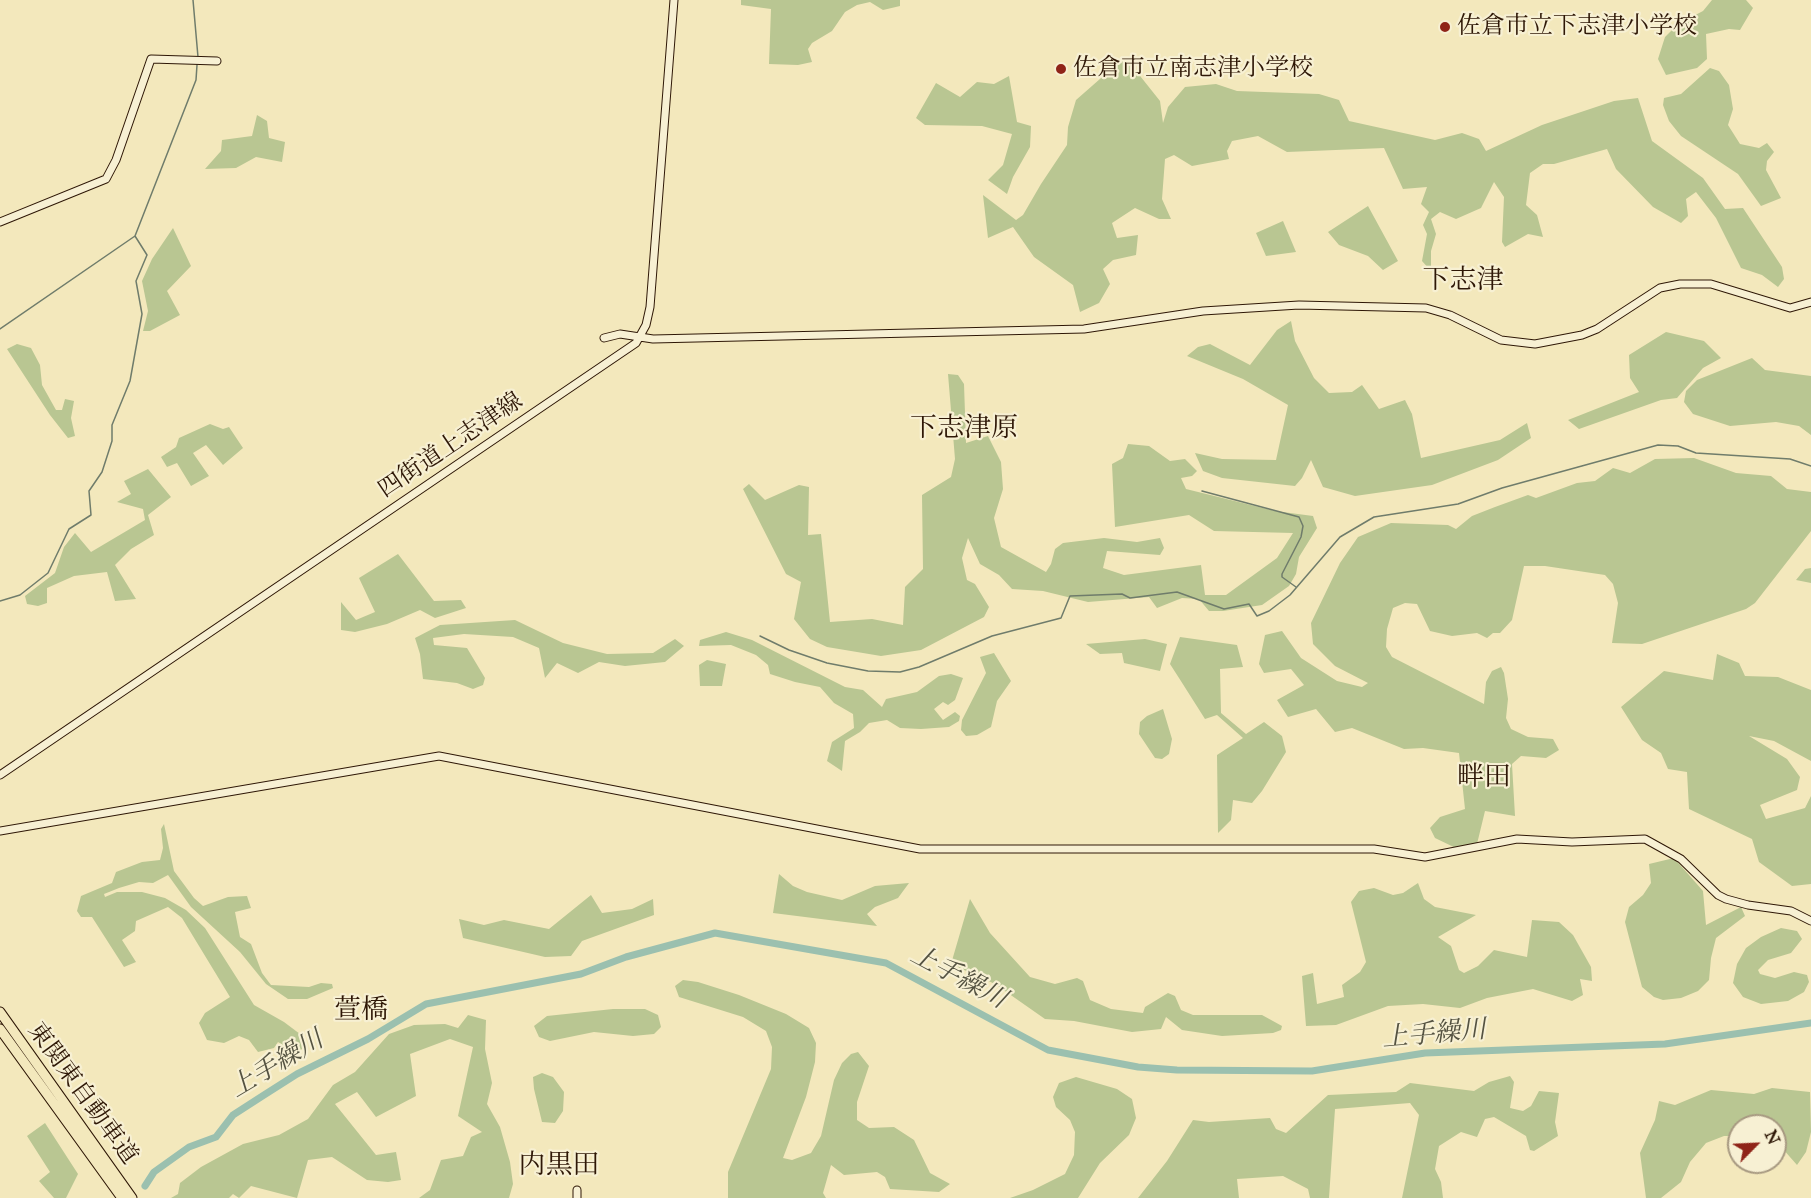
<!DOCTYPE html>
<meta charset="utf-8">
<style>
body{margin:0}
#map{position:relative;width:1811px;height:1198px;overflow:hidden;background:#f3e8bc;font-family:"IM FELL Great Primer",serif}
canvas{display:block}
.north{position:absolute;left:1727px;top:1114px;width:60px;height:60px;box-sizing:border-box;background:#f7f0d3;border:2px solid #a79981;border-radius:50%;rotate:66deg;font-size:16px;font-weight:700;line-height:24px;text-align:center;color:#2e1706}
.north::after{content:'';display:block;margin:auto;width:21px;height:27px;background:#8f2418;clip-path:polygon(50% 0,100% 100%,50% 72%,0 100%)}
</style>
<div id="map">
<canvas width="1811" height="1198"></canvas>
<div class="north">N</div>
</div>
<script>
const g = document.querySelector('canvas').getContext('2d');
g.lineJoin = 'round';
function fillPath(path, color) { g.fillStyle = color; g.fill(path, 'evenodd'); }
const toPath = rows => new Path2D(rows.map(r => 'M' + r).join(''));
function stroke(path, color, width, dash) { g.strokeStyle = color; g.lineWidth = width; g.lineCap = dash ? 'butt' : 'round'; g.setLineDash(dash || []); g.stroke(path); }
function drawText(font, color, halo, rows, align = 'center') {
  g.font = font + ' "IM FELL Great Primer","Noto Serif JP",serif'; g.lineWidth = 4.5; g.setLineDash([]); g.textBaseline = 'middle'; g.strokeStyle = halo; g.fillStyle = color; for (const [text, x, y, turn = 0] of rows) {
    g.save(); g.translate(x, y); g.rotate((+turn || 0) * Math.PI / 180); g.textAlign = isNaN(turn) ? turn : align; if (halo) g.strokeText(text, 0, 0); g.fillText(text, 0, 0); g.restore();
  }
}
fillPath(toPath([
 [741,0,900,0,900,6,883,10,870,2,857,5,845,12,832,31,812,43,808,49,812,62,798,65,769,64,771,9,741,5],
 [1712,0,1746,0,1753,8,1740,30,1729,29,1706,34,1707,59,1697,68,1666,75,1658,59,1665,37,1678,24,1703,11],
 [1125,57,1160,101,1163,123,1168,107,1185,87,1216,84,1237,91,1319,94,1339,100,1349,121,1435,140,1462,133,1479,139,1486,151,1542,125,1614,101,1638,98,1652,141,1703,178,1725,209,1743,208,1782,267,1784,279,1778,287,1762,275,1741,268,1716,218,1696,192,1686,199,1688,216,1681,223,1653,207,1616,169,1607,149,1554,164,1543,164,1530,173,1526,205,1537,215,1543,237,1528,234,1505,247,1502,242,1504,197,1494,182,1481,208,1456,219,1440,212,1431,219,1436,234,1431,251,1431,271,1422,261,1427,234,1423,225,1429,212,1421,204,1427,187,1403,189,1384,148,1287,152,1258,136,1232,141,1227,151,1229,159,1192,166,1174,155,1165,159,1162,199,1171,219,1159,219,1135,208,1112,223,1117,238,1138,235,1136,255,1113,260,1103,269,1110,284,1099,303,1080,312,1073,285,1034,257,1013,227,988,238,983,195,1016,220,1023,215,1041,184,1067,145,1068,127,1076,100],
 [1710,68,1719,71,1729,85,1733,109,1728,125,1740,144,1759,148,1767,143,1774,152,1767,161,1766,170,1781,198,1761,206,1738,174,1681,136,1669,121,1663,105,1664,98,1681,94],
 [1009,76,1017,122,1031,126,1030,147,1013,177,1007,194,988,180,1003,165,1012,134,982,126,925,125,916,118,936,83,960,97,977,82,994,84],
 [257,115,267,121,269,138,285,142,282,162,256,157,236,168,205,169,221,151,222,140,252,136],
 [1368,206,1398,261,1383,270,1368,256,1339,245,1328,232],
 [1283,221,1296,252,1266,256,1256,233],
 [173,228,191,266,167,291,180,315,150,331,143,331,148,311,142,281,152,259],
 [1291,321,1295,341,1314,378,1329,393,1352,392,1362,385,1379,409,1405,400,1412,414,1421,458,1500,440,1527,423,1531,438,1498,460,1432,485,1355,496,1323,487,1311,460,1302,478,1295,486,1222,478,1203,471,1195,453,1222,459,1276,460,1288,405,1243,379,1187,356,1198,347,1210,344,1250,365,1277,330],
 [1666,332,1704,341,1721,358,1703,368,1677,398,1661,400,1579,429,1568,420,1639,392,1630,378,1629,355],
 [17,344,31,348,40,365,42,385,56,410,62,410,65,399,74,401,71,418,75,436,68,438,50,415,7,349],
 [1752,358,1765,370,1811,376,1811,435,1799,426,1776,422,1730,426,1693,414,1684,402,1686,391,1697,380],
 [948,374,958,375,964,384,966,443,988,436,1001,462,1003,489,994,518,1001,547,1046,572,1051,564,1055,549,1063,543,1104,538,1137,542,1160,538,1164,548,1160,555,1107,551,1103,568,1124,575,1201,565,1205,595,1226,595,1277,558,1293,533,1214,531,1189,515,1115,527,1112,464,1123,458,1128,444,1149,446,1170,461,1185,459,1197,471,1192,476,1181,478,1186,489,1275,511,1313,516,1317,528,1299,557,1296,574,1289,586,1262,605,1223,611,1209,611,1199,599,1182,598,1157,608,1149,597,1088,602,1043,591,1012,589,999,575,980,564,968,538,962,558,967,580,975,584,989,607,984,617,921,650,881,656,827,647,810,639,794,619,801,582,786,574,743,489,749,484,765,500,799,485,809,487,808,535,821,534,830,622,872,619,903,625,905,587,923,569,922,495,951,477,955,459],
 [210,424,223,429,229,427,243,448,223,465,206,445,193,453,209,476,191,486,177,463,167,467,161,457,176,447,179,438],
 [1694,458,1736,473,1771,476,1787,489,1811,492,1811,531,1755,603,1746,609,1642,644,1612,643,1618,603,1613,584,1605,575,1545,566,1524,566,1512,620,1500,633,1493,633,1487,638,1477,633,1452,636,1430,631,1417,604,1405,603,1393,608,1387,629,1386,647,1392,657,1484,704,1486,682,1492,671,1501,667,1504,673,1508,699,1506,718,1511,729,1528,737,1553,739,1559,750,1546,758,1521,756,1512,764,1515,816,1485,811,1477,844,1460,850,1435,838,1430,828,1440,817,1465,809,1459,753,1423,748,1404,749,1352,728,1335,732,1316,709,1288,717,1277,700,1304,685,1291,669,1264,673,1259,664,1265,635,1282,631,1301,658,1337,681,1362,687,1368,683,1335,666,1313,644,1311,623,1340,563,1358,537,1391,523,1448,525,1456,529,1472,516,1495,507,1528,495,1536,498,1577,483,1595,481,1613,468,1630,473,1655,459],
 [148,469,171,497,148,515,154,535,131,549,115,565,136,599,115,601,107,572,74,576,47,588,47,603,38,606,27,604,25,596,55,573,64,547,75,533,91,552,145,520,143,509,117,502,131,494,124,481],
 [398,554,434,601,461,600,466,608,435,618,420,610,387,624,355,632,341,630,341,602,356,620,375,612,359,578],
 [1811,568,1811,583,1796,580,1805,569],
 [515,620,563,643,607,654,653,653,675,639,684,646,665,662,625,666,599,662,578,673,557,663,545,678,539,648,513,637,464,634,433,638,434,645,467,648,485,678,483,685,473,689,457,683,423,679,420,654,415,638,440,625],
 [726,632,752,640,845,687,863,690,882,707,886,699,917,692,939,676,951,674,963,678,955,700,948,705,943,702,934,709,943,720,955,712,960,716,959,721,949,727,921,729,900,728,887,720,869,723,860,732,845,741,842,771,827,761,832,742,854,728,853,714,834,703,820,687,795,682,770,674,768,665,756,655,731,645,699,646,700,640],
 [1180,637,1237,645,1243,667,1220,669,1221,713,1246,734,1264,722,1282,736,1286,752,1262,791,1252,803,1233,800,1231,820,1218,833,1217,755,1243,738,1217,715,1205,719,1179,678,1170,664],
 [1145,639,1167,644,1160,671,1124,663,1122,653,1100,654,1086,644],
 [994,653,1011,681,997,701,991,727,977,735,966,736,961,730,962,720,986,673,980,657],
 [1717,654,1739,663,1745,676,1778,677,1811,690,1811,761,1774,741,1749,736,1787,759,1800,777,1797,790,1760,805,1766,819,1805,808,1811,796,1811,884,1792,886,1759,862,1752,839,1689,809,1687,772,1668,769,1661,753,1642,740,1621,707,1664,671,1713,680],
 [707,660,726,664,722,686,700,686,699,665],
 [1163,709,1172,739,1169,754,1162,759,1155,758,1139,734,1140,722,1147,716],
 [164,824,174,871,194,898,203,906,228,897,247,896,251,908,235,912,240,937,251,944,262,973,271,985,309,987,321,983,332,984,333,988,307,999,288,999,266,984,240,952,191,907,168,875,153,883,139,882,119,888,104,894,105,897,117,892,142,892,165,898,186,910,205,928,254,1005,284,1022,304,1037,304,1046,298,1054,278,1042,274,1048,258,1052,249,1040,239,1036,224,1043,207,1040,199,1023,205,1013,230,997,182,918,168,907,136,921,135,931,122,940,136,962,124,967,92,917,81,917,77,911,81,896,112,883,116,872,142,862,160,860,163,848,161,829],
 [1674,858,1703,891,1706,925,1741,907,1745,916,1716,938,1711,958,1709,980,1698,991,1681,998,1663,1000,1654,997,1642,987,1625,922,1629,907,1643,895,1651,883,1649,864],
 [779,874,793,886,807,892,842,900,875,886,909,883,898,898,875,907,867,914,877,926,773,913],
 [1418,883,1424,899,1435,907,1476,915,1438,937,1451,946,1459,970,1464,973,1478,966,1494,950,1527,957,1532,920,1559,922,1573,935,1591,967,1592,981,1580,979,1583,995,1572,1001,1533,989,1487,998,1460,1008,1423,1004,1388,1006,1336,1025,1306,1026,1302,976,1313,973,1317,1004,1344,997,1342,985,1360,972,1366,962,1351,902,1359,891,1374,888,1393,895,1403,893],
 [591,895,602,913,632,909,653,899,654,915,582,941,571,956,545,957,463,938,459,919,484,925,504,920,549,929],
 [970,899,990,933,1030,977,1055,984,1077,978,1083,981,1090,1000,1111,1009,1143,1013,1145,1007,1168,993,1175,996,1181,1010,1193,1015,1262,1015,1282,1026,1281,1030,1273,1033,1222,1036,1182,1030,1166,1017,1161,1029,1132,1032,1074,1021,1045,1019,995,984,951,964],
 [1781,928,1797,931,1802,939,1791,953,1768,960,1758,970,1760,974,1775,978,1794,972,1807,975,1809,982,1804,992,1788,1001,1761,1004,1743,997,1733,983,1737,964,1746,948,1761,937],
 [683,980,698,982,739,995,786,1014,809,1028,816,1043,815,1062,806,1097,783,1158,792,1160,811,1153,821,1136,834,1080,842,1063,851,1054,858,1052,869,1066,857,1102,857,1120,869,1128,894,1127,914,1140,930,1173,950,1184,939,1192,890,1189,885,1177,877,1172,844,1175,831,1165,823,1193,826,1198,728,1198,728,1172,771,1069,772,1047,766,1031,743,1017,679,997,675,986],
 [613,1009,645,1009,658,1015,661,1027,654,1034,633,1036,594,1032,550,1041,539,1037,534,1026,547,1016],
 [468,1015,486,1020,485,1049,492,1083,487,1104,500,1127,510,1162,513,1184,509,1198,419,1198,430,1190,441,1160,463,1156,471,1137,482,1132,458,1116,473,1047,450,1039,410,1054,416,1096,376,1117,357,1092,335,1104,376,1155,396,1152,401,1180,388,1182,367,1180,332,1157,308,1160,297,1198,251,1186,239,1198,233,1194,229,1198,171,1198,178,1194,180,1183,201,1167,243,1144,279,1135,308,1119,333,1085,355,1072,389,1034,414,1025,445,1024,458,1028],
 [542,1073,553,1077,564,1092,563,1111,555,1123,542,1122,534,1089,533,1077],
 [1510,1076,1514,1082,1510,1108,1523,1111,1531,1106,1539,1091,1559,1093,1555,1122,1558,1136,1534,1151,1530,1150,1526,1136,1494,1117,1485,1119,1477,1137,1461,1132,1439,1146,1435,1169,1441,1182,1443,1198,1402,1198,1419,1115,1410,1103,1335,1109,1329,1198,1310,1198,1308,1189,1283,1176,1237,1179,1239,1198,1138,1198,1167,1161,1193,1120,1209,1122,1270,1118,1276,1129,1286,1133,1328,1095,1396,1092,1410,1083,1474,1091,1489,1082],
 [1076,1077,1117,1089,1132,1099,1136,1118,1129,1135,1100,1163,1078,1198,1010,1198,1033,1190,1065,1174,1074,1155,1075,1132,1070,1120,1056,1107,1053,1097,1059,1083],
 [1772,1088,1810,1092,1811,1132,1806,1152,1797,1165,1775,1140,1775,1126,1739,1126,1739,1136,1724,1136,1706,1143,1690,1162,1681,1182,1661,1198,1646,1198,1640,1153,1655,1120,1659,1101,1675,1105,1711,1090,1754,1094],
 [45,1123,78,1174,66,1198,54,1198,39,1181,50,1172,27,1136]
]), '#b9c692');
stroke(toPath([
 [193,0,198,57],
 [0,329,135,236,196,80,197,65],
 [1202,491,1299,517,1303,526,1301,537,1282,574,1282,577,1296,587],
 [0,601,20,595,48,573,69,529,91,515,89,491,102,472,112,441,112,425,130,381,142,314,136,281,147,255,135,236],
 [760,636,789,650,827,663,868,671,900,672,919,667,992,636,1061,618,1070,596,1122,594,1130,598,1177,592,1224,609,1249,604,1257,616,1269,611,1290,595,1340,537,1374,517,1458,504,1502,488,1658,445,1678,446,1696,453,1790,459,1811,466]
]), '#6f7c6b', 1.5);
stroke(toPath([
 [145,1186,154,1172,189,1147,216,1137,233,1115,264,1095,297,1074,368,1039,426,1004,581,974,626,957,715,933,886,963,1048,1050,1138,1067,1177,1070,1312,1071,1425,1053,1665,1044,1811,1023]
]), '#9bc0af', 7);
const secondary = toPath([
 [0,222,106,179,116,160,151,59,217,61],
 [604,338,620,334,653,339,1084,329,1203,311,1299,305,1426,308,1450,315,1501,340,1535,344,1582,335,1597,329,1660,288,1680,284,1711,284,1790,308,1811,302],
 [0,775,636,343,646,325,650,307,674,0],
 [0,831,439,756,920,849,1374,849,1425,857,1517,839,1572,842,1645,839,1681,859,1718,895,1726,899,1748,905,1791,911,1811,921],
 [577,1190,577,1198]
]);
const highway = toPath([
 [0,1012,132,1198],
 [0,1029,122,1198]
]);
stroke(secondary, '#2e1706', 9);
stroke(highway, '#2e1706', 11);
stroke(secondary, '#f7f0d3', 7);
stroke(highway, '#f3e8bc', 9);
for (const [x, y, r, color] of [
 [1445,27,6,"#8f2418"],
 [1061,69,6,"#8f2418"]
]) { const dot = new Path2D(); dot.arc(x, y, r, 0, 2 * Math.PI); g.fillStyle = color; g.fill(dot); stroke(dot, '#f7f0d3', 2); }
drawText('24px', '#2e1706', '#f7f0d3', [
 ["佐倉市立下志津小学校",1457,27],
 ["佐倉市立南志津小学校",1073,69]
], 'left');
drawText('24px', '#2e1706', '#f7f0d3', [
 ["四街道上志津線",451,446,-34],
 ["東関東自動車道",82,1094,54]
]);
drawText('italic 26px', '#545241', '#f7f0d3', [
 ["上手繰川",958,978,28],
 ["上手繰川",1434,1035,-5],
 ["上手繰川",277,1065,-31]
]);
drawText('27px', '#2e1706', '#f7f0d3', [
 ["下志津",1463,281],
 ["下志津原",964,429],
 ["畔田",1484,778],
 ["萱橋",361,1011],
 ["内黒田",559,1166]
]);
</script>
